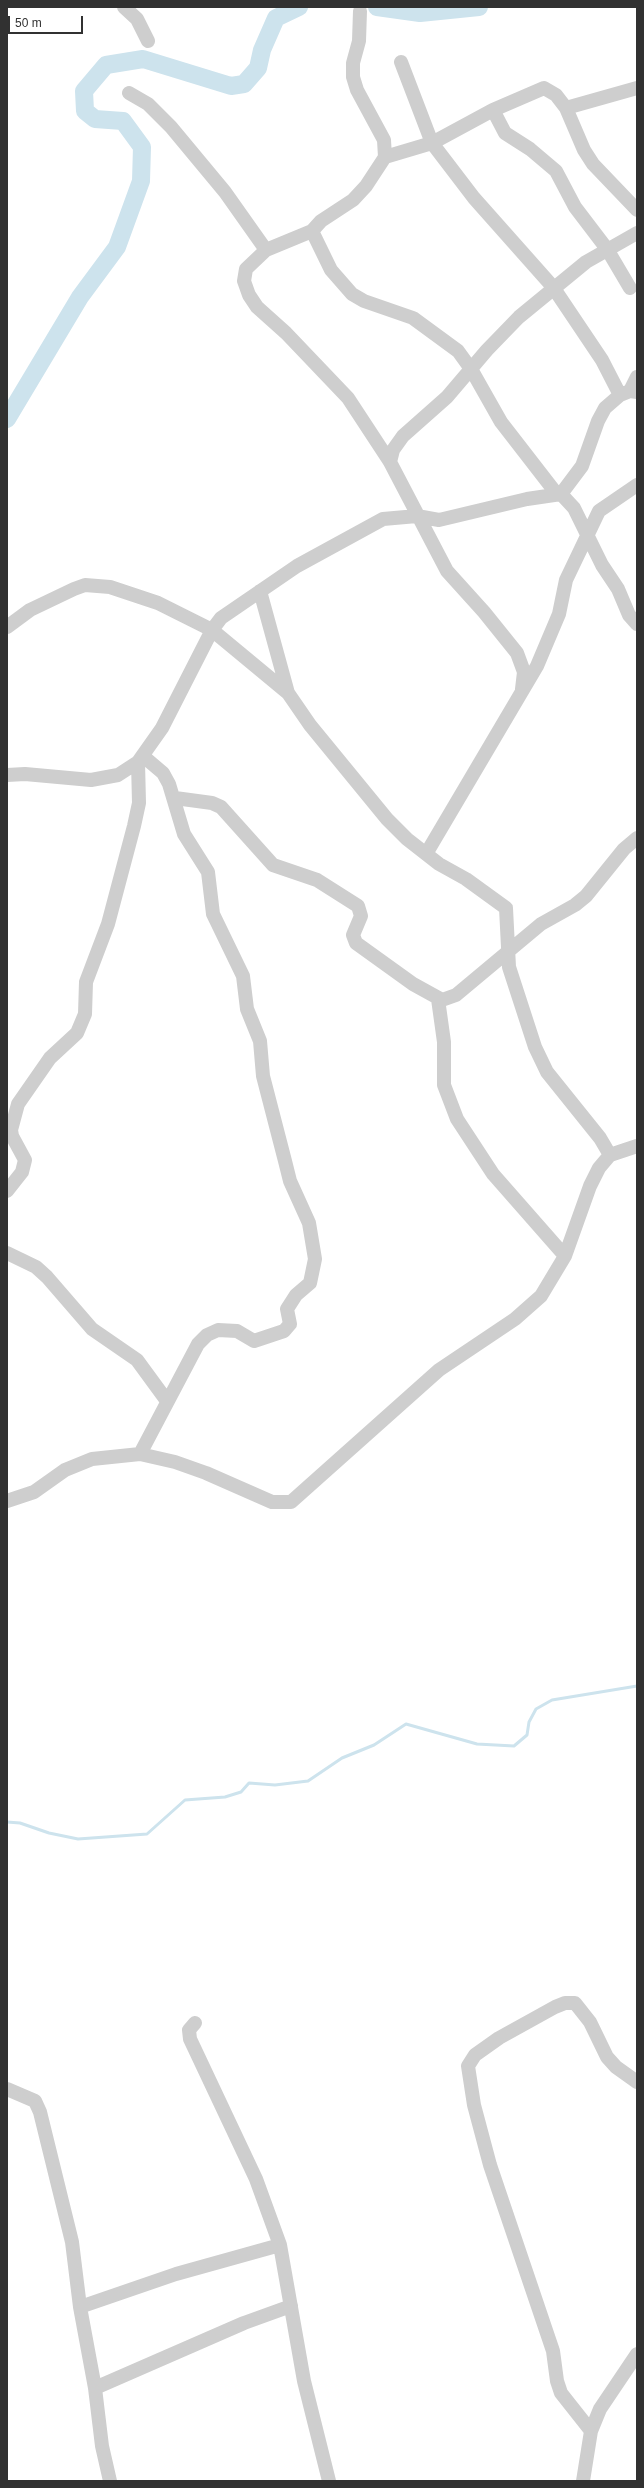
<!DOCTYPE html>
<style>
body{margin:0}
#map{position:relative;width:644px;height:2488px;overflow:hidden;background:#fff;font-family:Arial,sans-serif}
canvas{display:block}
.frame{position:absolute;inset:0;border:8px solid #313131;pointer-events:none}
.scale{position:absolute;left:8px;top:16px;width:75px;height:18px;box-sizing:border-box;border:2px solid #313131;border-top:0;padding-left:5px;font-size:12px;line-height:14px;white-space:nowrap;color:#313131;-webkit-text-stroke:3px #fff;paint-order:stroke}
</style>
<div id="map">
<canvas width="644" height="2488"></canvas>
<div class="frame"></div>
<div class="scale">50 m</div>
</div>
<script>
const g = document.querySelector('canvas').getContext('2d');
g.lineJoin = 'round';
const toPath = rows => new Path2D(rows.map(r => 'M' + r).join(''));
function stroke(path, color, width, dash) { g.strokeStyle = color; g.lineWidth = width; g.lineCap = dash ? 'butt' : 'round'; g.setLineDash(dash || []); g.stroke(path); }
stroke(toPath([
 [7,1822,20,1823,49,1833,78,1839,147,1834,185,1800,225,1797,241,1792,249,1783,275,1785,308,1781,342,1758,374,1745,406,1724,477,1744,514,1746,527,1735,529,1722,536,1709,552,1700,637,1686]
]), '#cde3ed', 3);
stroke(toPath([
 [377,7,420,13,479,7],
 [7,419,80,297,117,247,141,181,142,147,123,121,95,119,85,111,84,91,106,65,143,59,231,86,244,84,258,68,262,50,276,18,299,7]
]), '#cde3ed', 18);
stroke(toPath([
 [124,7,137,19,148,41],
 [360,11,359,41,353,63,353,77,357,90,384,140,385,157,366,186,353,200,321,221,312,231,266,250,246,269,244,281,249,295,257,307,286,333,348,398,390,462,447,571,484,612,517,653,524,672,522,689],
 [401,62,432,143,474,198,553,287,602,360,620,395],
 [129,93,148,104,171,127,225,192,266,250],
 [566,108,637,88],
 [493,110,505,133,530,149,556,171,575,207,607,249,630,288],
 [385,157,432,143,493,110,544,88,556,95,566,108,584,150,593,164,637,210],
 [312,231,331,270,352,294,364,301,413,318,458,351,471,369,501,422,556,493],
 [630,391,637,377],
 [390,462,393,450,403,436,447,397,487,350,519,317,586,262,637,233],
 [561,494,582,466,598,421,605,408,620,395,630,391,637,392],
 [260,591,288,693],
 [7,627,30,610,74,589,85,585,110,587,158,603,212,630,288,693,310,725,387,819,407,839,439,864,466,879,506,908,509,967,535,1047,547,1072,600,1138,610,1155],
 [7,775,25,774,91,780,118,775,138,762,162,728,212,630,221,618,297,566,383,519,417,516,439,520,527,499,561,494,574,508,602,565,618,589,629,615,637,624],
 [175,798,212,803,221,807,273,865,317,880,358,906,361,916,353,935,356,943,413,984,442,1000,456,995,541,924,575,905,586,896,624,849,637,838],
 [426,854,537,666,559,614,566,580,599,511,637,485],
 [438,999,444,1042,444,1085,457,1119,493,1174,565,1256],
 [7,1191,22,1172,25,1160,12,1136,11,1130,18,1104,50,1058,77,1033,85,1014,86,982,108,924,134,826,139,803,138,762],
 [7,1253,36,1267,47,1277,92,1329,137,1360,167,1401],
 [140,1454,198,1344,207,1335,218,1330,237,1331,254,1341,284,1331,290,1324,287,1309,296,1295,310,1283,315,1259,309,1223,290,1181,285,1161,263,1076,260,1041,247,1009,243,976,213,914,208,872,184,834,169,784,163,773,143,756],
 [7,1501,34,1492,65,1470,92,1459,140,1454,175,1462,206,1473,272,1502,291,1502,439,1370,515,1319,541,1296,565,1256,590,1186,599,1168,610,1155,637,1146],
 [195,2023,189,2030,190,2039,256,2179,280,2245,304,2381,329,2481],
 [7,2089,35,2101,40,2112,72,2242,80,2307,95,2388,102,2446,110,2481],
 [80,2307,176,2274,280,2245],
 [95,2388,244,2323,291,2306],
 [591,2431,561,2393,557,2381,553,2351,490,2165,474,2105,468,2066,475,2055,499,2038,555,2007,565,2003,575,2003,590,2022,607,2057,616,2067,637,2082],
 [583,2481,591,2431,600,2409,637,2354]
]), '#cecece', 14);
</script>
